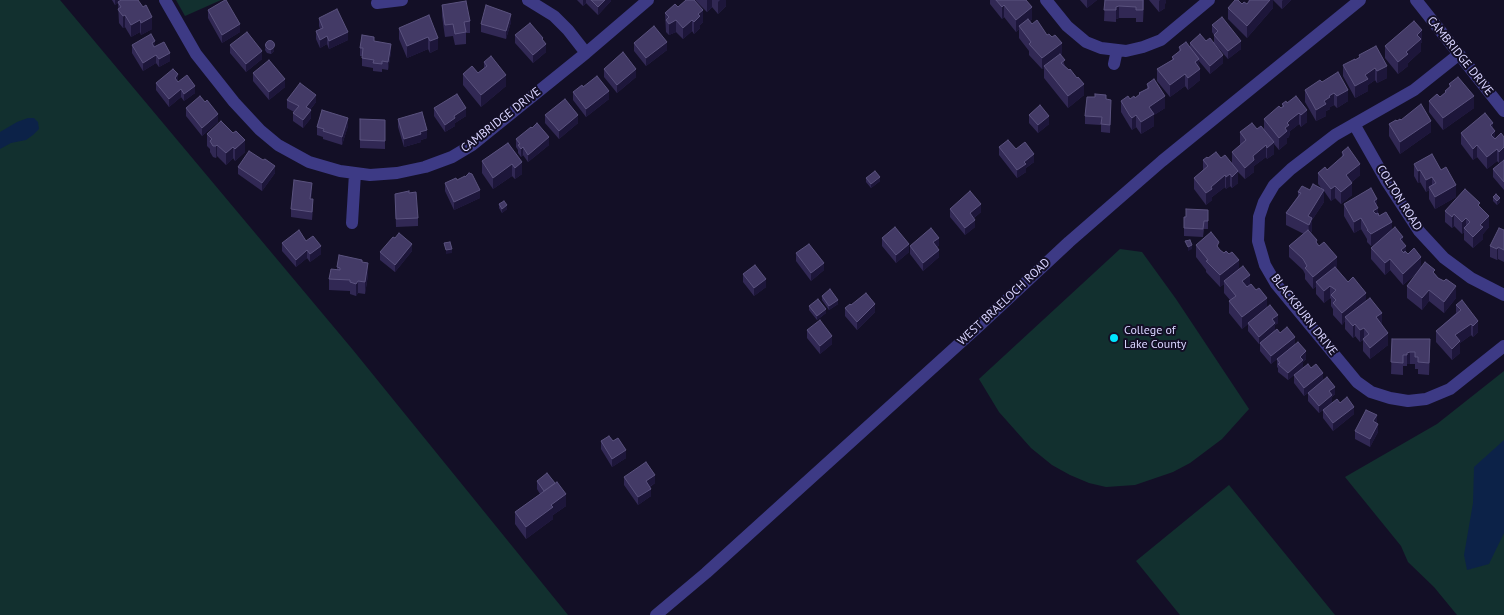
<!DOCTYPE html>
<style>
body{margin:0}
canvas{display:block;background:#130f26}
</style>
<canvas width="1504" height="615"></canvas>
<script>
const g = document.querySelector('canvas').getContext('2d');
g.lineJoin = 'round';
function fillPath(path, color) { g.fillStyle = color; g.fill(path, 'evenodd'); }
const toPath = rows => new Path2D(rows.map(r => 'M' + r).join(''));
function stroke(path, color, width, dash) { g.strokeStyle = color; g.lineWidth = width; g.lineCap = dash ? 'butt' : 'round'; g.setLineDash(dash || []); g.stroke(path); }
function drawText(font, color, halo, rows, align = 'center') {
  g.font = font + ' "PT Sans",sans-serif'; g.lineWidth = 4; g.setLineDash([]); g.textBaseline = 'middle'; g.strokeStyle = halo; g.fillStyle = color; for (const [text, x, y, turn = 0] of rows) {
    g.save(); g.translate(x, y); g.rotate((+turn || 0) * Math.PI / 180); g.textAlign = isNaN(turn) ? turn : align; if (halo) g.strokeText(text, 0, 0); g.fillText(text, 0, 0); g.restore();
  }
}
fillPath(toPath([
 [0,0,60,0,353,350,568,615,0,615],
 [176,0,221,0,185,16],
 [1120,249,1142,252,1176,299,1249,409,1222,439,1190,463,1173,472,1135,485,1106,487,1089,483,1070,475,1052,465,1031,448,999,412,979,379],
 [1504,371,1504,615,1457,615,1434,587,1408,562,1401,546,1345,477,1437,424],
 [1229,485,1335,615,1180,615,1136,561]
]), '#12302f');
fillPath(toPath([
 [28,118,34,118,38,122,39,129,33,135,26,140,11,143,0,149,0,132,17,122],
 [1504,440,1504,533,1489,564,1467,570,1464,555,1473,503,1474,467]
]), '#0c2248');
stroke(toPath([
 [165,0,196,54,234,102,260,130,278,145,309,162,340,171,370,175,397,173,425,167,452,157,472,145,586,53,648,0],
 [528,0,554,16,568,30,586,53],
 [1046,0,1067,26,1086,42,1101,48,1126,51,1143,47,1161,40,1209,0],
 [1416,0,1504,111],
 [377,3,402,0],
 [1458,55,1414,90,1335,135,1291,169,1274,185,1264,202,1259,217,1258,241,1265,265,1276,284,1357,382,1371,392,1390,398,1408,401,1426,399,1450,389,1504,346],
 [1114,64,1117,50],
 [1354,124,1387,182,1419,231,1444,258,1471,278,1504,295],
 [352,223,355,173],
 [656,615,706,573,980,325,1069,242,1162,161,1360,0]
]), '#3d3a85', 12);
fillPath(toPath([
 [112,0,138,0,152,29,141,35,140,32,131,37,125,27,123,28,119,23,118,3,115,5],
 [577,0,611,0,611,1,598,15,586,3,583,6],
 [695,0,726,0,726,6,718,14,712,7,707,12],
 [990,0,1026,0,1032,19,1030,21,1032,24,1047,35,1062,55,1061,55,1065,66,1084,95,1068,108,1044,78,1044,68,1042,69,1029,55,1029,51,1019,38,1019,29,1016,32,1004,17,1002,19,990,4],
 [1080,0,1097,0,1087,8],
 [1105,0,1144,0,1143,22,1136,22,1136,18,1119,18,1116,19,1116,22,1104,21],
 [1149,0,1166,0,1166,2,1165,4,1165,8,1159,12],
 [1248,0,1291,0,1282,9,1273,0,1273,8,1247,38,1228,19,1228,8,1247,4,1249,1],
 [442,5,470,21,470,33,466,33,466,44,455,45,453,36,445,37,442,16],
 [678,7,703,22,700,25,700,28,694,34,692,31,683,39,676,32,669,35,666,32,665,13],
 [208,10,240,32,222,43,208,18],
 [319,18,348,40,329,49,327,44,320,48,316,39,316,31,320,29,319,26],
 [511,22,506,39,481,32,481,24],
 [1212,25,1241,49,1228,59,1214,43,1214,35,1212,32],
 [399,28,438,38,438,49,430,53,428,49,407,58,399,39],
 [515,35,543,41,546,52,533,63,515,43],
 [374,41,391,52,388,70,382,69,382,72,373,71,373,68,362,66,362,56,360,56,360,48],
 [1422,42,1421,43,1421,51,1408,63,1408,66,1398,74,1385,58,1385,46],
 [266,43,274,51,271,54,267,53,265,50],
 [634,43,667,50,646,66,634,51],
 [1190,43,1223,63,1210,74,1199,61,1200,80,1188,90,1185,86,1170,97,1157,81,1157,69,1172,60,1172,57,1179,52,1179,47,1190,48],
 [132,45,155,47,170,61,159,67,156,63,143,71,132,53],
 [230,45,262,59,246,72,230,53],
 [1359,55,1387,78,1377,83,1375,80,1368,85,1368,91,1355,98,1343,76,1343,65,1359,58],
 [484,62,506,86,481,107,463,85,463,74,478,73,484,68],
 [604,69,636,77,617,93,604,77],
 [253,73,285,87,269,100,253,81],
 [178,82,195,93,184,101,181,97,169,107,156,90,156,83],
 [1322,82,1348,101,1337,108,1334,105,1330,107,1330,109,1326,111,1326,116,1316,121,1305,102,1305,90],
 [1147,84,1165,108,1154,115,1154,126,1141,134,1136,127,1132,130,1130,127,1121,112,1121,101,1135,98,1139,95,1139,93,1147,89],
 [1449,84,1474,108,1443,130,1429,112,1429,101,1440,97,1445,93,1445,91,1449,87],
 [583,87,609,99,586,117,573,100,573,92],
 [1296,96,1307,122,1301,127,1299,124,1290,131,1289,137,1287,138,1287,143,1279,150,1274,144,1274,154,1267,159,1266,157,1254,166,1254,172,1245,179,1238,172,1238,183,1232,188,1230,186,1226,189,1225,187,1212,197,1212,200,1206,205,1194,189,1194,178,1203,170,1203,160,1208,158,1221,158,1232,163,1232,152,1241,145,1240,144,1240,132,1257,129,1264,130,1264,119,1282,107,1282,104,1287,103],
 [1106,99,1111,108,1110,133,1101,132,1101,125,1085,124,1085,116],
 [287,100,316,102,310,110,311,118,303,128,293,121,293,113,294,112,287,108],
 [205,102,218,122,202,136,186,116,186,108],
 [434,108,466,116,455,123,455,126,445,132,434,116],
 [545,115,578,123,559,139,545,123],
 [1029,115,1049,124,1038,133,1029,123],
 [360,119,385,120,385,149,360,148],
 [398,119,427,138,421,140,421,142,404,147,398,127],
 [1401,120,1431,132,1400,154,1389,136,1389,124],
 [348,126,342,145,323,139,323,137,317,135,317,127],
 [532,128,549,145,528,162,523,155,521,157,518,153,518,150,516,147,516,139],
 [1493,128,1495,138,1501,133,1499,163,1497,161,1487,169,1477,157,1473,160,1461,144,1461,133],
 [207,134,245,152,235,161,233,158,226,165,217,156,216,158,213,157,210,152,210,149,207,146],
 [508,143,522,174,515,179,512,176,493,189,482,173,482,161],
 [999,147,1016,149,1034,162,1026,168,1026,172,1017,178,999,155],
 [1342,152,1360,175,1352,182,1352,195,1341,204,1335,198,1331,201,1324,191,1324,202,1312,220,1312,230,1311,233,1317,244,1336,269,1366,301,1382,324,1388,345,1370,359,1363,351,1363,340,1360,342,1355,336,1353,338,1345,329,1345,321,1342,325,1333,315,1333,309,1331,306,1331,299,1330,298,1324,303,1316,294,1316,286,1313,289,1305,279,1305,274,1303,270,1289,257,1289,246,1304,234,1286,225,1286,213,1298,196,1298,192,1310,190,1322,189,1318,184,1318,173,1327,170,1342,158],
 [1432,154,1456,197,1435,209,1429,199,1429,190,1426,192,1420,182,1418,183,1414,176,1414,164],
 [1504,160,1504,190,1493,177,1493,169],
 [238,167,275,173,262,191,238,174],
 [866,178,880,181,871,188,866,182],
 [457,180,480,198,454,210,445,191,445,183],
 [312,191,311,199,313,207,312,220,291,217,291,209],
 [409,193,418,218,418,226,396,227,395,194],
 [1493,197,1500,202,1497,205,1493,201],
 [499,204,507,209,502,213,499,208],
 [1344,204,1377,206,1378,214,1403,243,1406,252,1421,267,1435,274,1456,298,1444,313,1429,301,1422,310,1407,298,1407,286,1418,272,1403,285,1390,270,1385,275,1371,259,1371,248,1378,242,1371,246,1367,242,1367,239,1361,229,1354,233,1344,216],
 [1480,208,1489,227,1483,234,1483,239,1473,248,1464,240,1464,232,1462,234,1454,226,1452,228,1445,222,1445,211],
 [950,209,981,212,974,218,975,227,965,235,950,217],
 [1208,210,1208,229,1204,229,1203,237,1184,236,1184,217],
 [1504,230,1504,262,1498,259,1497,260,1490,257,1490,246],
 [882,238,909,252,896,263,882,246],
 [306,241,321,254,310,262,307,258,296,267,282,251,282,243],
 [939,245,937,247,939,257,923,271,910,254,910,246],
 [1196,245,1219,249,1239,269,1278,323,1275,325,1275,331,1280,333,1295,344,1306,359,1303,362,1303,368,1323,380,1335,394,1332,397,1332,403,1319,413,1308,401,1308,393,1322,382,1304,396,1294,383,1294,375,1288,380,1278,372,1278,368,1277,367,1277,359,1271,364,1260,351,1260,343,1259,344,1248,331,1248,324,1242,329,1229,313,1229,301,1230,300,1224,293,1224,284,1220,287,1206,272,1206,270,1196,257],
 [412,251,395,272,380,260,380,252],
 [796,253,824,270,811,281,796,261],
 [362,263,368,275,365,294,358,293,356,296,350,294,350,291,329,290,329,279,337,270,337,267],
 [743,274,766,287,754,296,743,282],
 [822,296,838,304,829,310,822,300],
 [851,305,875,312,857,330,845,316,845,308],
 [1456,305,1478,332,1473,337,1471,335,1460,343,1460,353,1452,360,1436,342,1436,331,1456,313],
 [809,306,826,313,817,320,809,310],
 [807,330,832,344,820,354,807,338],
 [1392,339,1430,351,1429,375,1418,374,1418,369,1415,369,1415,364,1407,364,1407,366,1403,366,1403,375,1391,374],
 [1340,403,1354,414,1333,431,1323,418,1323,410],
 [1377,423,1378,432,1370,447,1355,439,1355,431],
 [601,441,613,441,626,458,612,467,601,449],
 [624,477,655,483,650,487,651,496,638,505,624,485],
 [537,481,566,506,553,515,553,519,526,539,515,524,515,512,540,494,537,489]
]), '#312854');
fillPath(toPath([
 [115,0,123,0,115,5],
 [583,0,586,0,586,3,583,6],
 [605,0,611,0,611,1,598,15,598,7],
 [707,0,712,0,712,7,707,12],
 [720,0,726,0,726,6,718,14,718,2],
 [1087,0,1097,0,1087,8],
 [1160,0,1166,0,1166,2,1165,4,1165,8,1159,12,1159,1],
 [1270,0,1273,0,1273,8,1247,38,1247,26],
 [1283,0,1291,0,1282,9,1282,1],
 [1004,5,1004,17,1002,19,1002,7],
 [1119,6,1119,18,1116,19,1116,7],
 [1032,7,1032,19,1021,28,1019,26,1019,29,1016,32,1016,20],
 [703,10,703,22,700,25,700,28,694,34,694,22,698,14],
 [511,14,511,22,506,39,506,31],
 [125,15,125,27,123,28,123,16],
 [152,17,152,29,141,35,141,23],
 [140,20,140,32,131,37,131,25],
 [676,20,676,32,669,35,669,24],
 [692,20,692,31,683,39,683,28],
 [240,24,240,32,222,43,222,35],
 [1422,30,1422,42,1421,43,1421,51,1408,63,1408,66,1398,74,1398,62,1406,52,1417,35],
 [348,32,348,40,329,49,329,41],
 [327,36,327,44,320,48,320,40],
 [428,37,428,49,407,58,407,46],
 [438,38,438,49,430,53,430,41],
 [155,41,155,48,152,43],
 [1241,41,1241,49,1228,59,1228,51],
 [667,42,667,50,646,66,646,58],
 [1062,43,1062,55,1045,68,1044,66,1044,68,1042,69,1042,58],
 [274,44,274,51,271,54,271,50],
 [391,44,391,52,388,70,388,62],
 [546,44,546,52,533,63,533,55],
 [262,51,262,59,246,72,246,64],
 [170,53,170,61,159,67,159,59],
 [156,55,156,63,143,71,143,63],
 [1223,55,1223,63,1210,74,1210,66],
 [1199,59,1199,70,1200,69,1200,80,1188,90,1188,78,1195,62],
 [1387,66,1387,78,1377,83,1377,71],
 [1375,68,1375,80,1368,85,1368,91,1355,98,1355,86,1365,75],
 [636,69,636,77,617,93,617,85],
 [178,74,178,82,175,86,175,78],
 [1185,74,1185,86,1170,97,1170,85],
 [506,75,506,86,481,107,481,95],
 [285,79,285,87,269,100,269,92],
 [1084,84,1084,95,1068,108,1068,96],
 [195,86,195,93,184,101,184,94],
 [181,89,181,97,169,107,169,99],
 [1348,90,1348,101,1337,108,1337,96],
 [609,91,609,99,586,117,586,109],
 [1334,93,1334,105,1330,107,1330,109,1326,111,1326,116,1316,121,1316,110,1324,101],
 [316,95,316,102,306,115,306,107],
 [1165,96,1165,108,1154,115,1154,126,1141,134,1141,122,1149,107],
 [1474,96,1474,108,1443,130,1443,118],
 [466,108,466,116,455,123,455,126,445,132,445,125,454,116],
 [311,110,311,118,303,128,303,120],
 [1307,110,1307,122,1301,127,1301,115],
 [1299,113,1299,124,1290,131,1289,137,1287,138,1287,143,1279,150,1279,138,1290,120],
 [218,114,218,122,202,136,202,128],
 [578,115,578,123,559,139,559,131],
 [1136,115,1136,127,1132,130,1132,118],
 [1049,116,1049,124,1038,133,1038,125],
 [348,118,348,126,342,145,342,137],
 [1431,121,1431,132,1400,154,1400,142],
 [1493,123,1493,133,1495,131,1495,143,1491,146,1490,125],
 [427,130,427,138,421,140,421,142,404,147,404,139],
 [549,137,549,145,528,162,528,155],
 [245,140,245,152,235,161,235,149],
 [1274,142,1274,154,1267,159,1267,148],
 [217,145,217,156,216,158,216,146],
 [1266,145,1266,157,1254,166,1254,172,1245,179,1245,168,1253,156],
 [1477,145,1477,157,1473,160,1473,149],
 [233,147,233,158,226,165,226,153],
 [523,147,523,155,521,157,521,149],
 [1504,147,1504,159,1499,163,1499,152],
 [1497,149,1497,161,1487,169,1487,157],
 [1034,154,1034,162,1026,168,1026,172,1017,178,1017,170,1024,162],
 [522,162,522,174,515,179,515,168],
 [512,164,512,176,493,189,493,178],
 [1360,164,1360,175,1346,187,1346,175],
 [275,166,275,173,262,191,262,183],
 [1420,170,1420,182,1418,183,1418,171],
 [1238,171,1238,183,1232,188,1232,177],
 [1230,174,1230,186,1226,189,1226,177],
 [1225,175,1225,187,1212,197,1212,200,1206,205,1206,193,1211,187],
 [880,177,880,181,871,188,871,184],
 [1432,177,1432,188,1429,187,1429,190,1426,192,1426,180],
 [312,183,312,191,310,207,310,199],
 [1352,183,1352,195,1341,204,1341,192],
 [1456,185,1456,197,1435,209,1435,197],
 [1335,186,1335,198,1331,201,1331,189],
 [480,190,480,198,454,210,454,202],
 [1324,190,1324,202,1312,220,1312,230,1309,236,1308,216],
 [1500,198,1500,202,1497,205,1497,201],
 [1377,199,1377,209,1378,208,1378,220,1373,222,1374,201],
 [981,204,981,212,970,221,970,213],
 [507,205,507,209,502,213,502,209],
 [1454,214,1454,226,1452,228,1452,217],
 [1489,216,1489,227,1483,234,1483,239,1473,248,1473,237,1480,225],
 [1361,218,1361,229,1354,233,1354,222],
 [1466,218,1466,230,1464,228,1464,232,1462,234,1462,222],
 [975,220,975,227,965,235,965,228],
 [1392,222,1392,234,1371,246,1371,234],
 [1403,237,1403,248,1406,246,1406,257,1401,261,1400,239],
 [939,238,939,245,933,250,933,242],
 [412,244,412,251,395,272,395,265],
 [909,244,909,252,896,263,896,255],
 [1192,245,1192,249,1188,251,1188,247],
 [321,246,321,254,310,262,310,254],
 [1498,247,1498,259,1497,260,1497,249],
 [452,249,452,253,446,254,446,250],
 [307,250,307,258,296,267,296,260],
 [939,250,939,257,923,271,923,263],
 [1337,257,1337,268,1318,284,1316,282,1316,286,1313,289,1313,277],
 [1421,257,1421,269,1403,285,1403,274],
 [1390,259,1390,270,1385,275,1385,263],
 [1239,260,1239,272,1224,281,1224,284,1220,287,1220,275],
 [368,263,368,275,365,294,365,282],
 [824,263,824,270,811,281,811,273],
 [1250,275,1250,287,1242,293,1242,281],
 [766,279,766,287,754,296,754,288],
 [358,281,358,293,356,296,356,284],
 [1330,286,1330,298,1324,303,1324,291],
 [1456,286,1456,298,1444,313,1444,302],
 [1429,290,1429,301,1422,310,1422,298],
 [1366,293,1366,304,1345,317,1345,321,1342,325,1342,313],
 [1267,298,1267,309,1242,329,1242,317],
 [838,300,838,304,829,310,829,306],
 [875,304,875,312,857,330,857,322],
 [826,309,826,313,817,320,817,316],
 [1382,313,1382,325,1376,317],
 [1278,315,1278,323,1275,325,1275,331,1259,344,1259,337,1272,319],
 [1478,321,1478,332,1473,337,1473,326],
 [1355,324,1355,336,1353,338,1353,326],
 [1471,324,1471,335,1460,343,1460,353,1452,360,1452,349,1455,335],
 [1364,328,1364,339,1360,342,1360,330],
 [1388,333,1388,345,1370,359,1370,348],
 [832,336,832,344,820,354,820,346],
 [1295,337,1295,344,1271,364,1271,356],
 [1306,351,1306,359,1303,362,1303,368,1288,380,1288,373,1300,357],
 [1410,352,1410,364,1407,364,1407,366,1407,353],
 [1323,373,1323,381,1304,396,1304,388],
 [1335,387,1335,394,1332,397,1332,403,1319,413,1319,406,1329,391],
 [1354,407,1354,414,1333,431,1333,423],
 [1377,415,1377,423,1373,421],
 [1378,424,1378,432,1370,447,1370,439],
 [626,450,626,458,612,467,612,459],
 [655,475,655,483,646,489,646,481],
 [651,489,651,496,638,505,638,497],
 [566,494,566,506,553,515,553,519,526,539,526,527,551,505]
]), '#1d163a');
const building = toPath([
 [121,0,138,0,143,7,146,5,152,17,141,23,140,20,131,25,125,15,123,16,119,11,118,9,121,7,118,2,121,0],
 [225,0,226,0,240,24,222,35,208,10,225,0],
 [591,0,605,0,598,7,591,0],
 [686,0,694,0,703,10,698,14,700,16,694,22,692,20,683,28,676,20,669,24,666,20,669,17,665,13,675,4,678,7,686,0],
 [996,0,1026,0,1032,7,1016,20,1004,5,1002,7,996,0],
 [1105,0,1143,0,1143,10,1136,10,1136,7,1119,6,1116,7,1116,10,1104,10,1105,0],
 [1235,0,1238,0,1242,4,1244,2,1247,4,1250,0,1270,0,1247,26,1228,8,1235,0],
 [466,1,470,21,464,22,466,32,455,34,453,24,445,25,442,5,466,1],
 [486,5,511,14,506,31,481,24,486,5],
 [337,9,348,32,329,41,327,36,320,40,316,31,323,28,319,18,337,9],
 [429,15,438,38,430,41,428,37,407,46,399,28,429,15],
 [1222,17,1241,41,1228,51,1214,35,1218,31,1212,25,1222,17],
 [1028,19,1032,24,1037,20,1047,35,1049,34,1052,37,1055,35,1062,43,1042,58,1029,44,1031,42,1019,26,1028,19],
 [1414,21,1422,30,1417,35,1421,39,1406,52,1408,54,1398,62,1385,46,1414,21],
 [530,23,543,38,542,39,546,44,533,55,515,35,530,23],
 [654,26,667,42,646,58,634,43,654,26],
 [247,32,262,51,246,64,230,45,247,32],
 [151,34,155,41,152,43,154,47,164,42,170,53,159,59,156,55,143,63,132,45,151,34],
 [1200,34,1206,41,1210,38,1223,55,1210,66,1190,43,1200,34],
 [362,35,374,37,374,41,391,44,388,62,382,61,382,64,373,63,374,60,362,58,363,48,360,48,362,35],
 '265.5 45a4.5 4.5 0 1 1 9 0a4.5 4.5 0 1 1-9 0Z',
 [1186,42,1199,59,1195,62,1200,69,1188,78,1185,74,1170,85,1157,69,1174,59,1172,57,1181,50,1179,47,1186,42],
 [1376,46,1387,66,1377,71,1375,68,1365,75,1368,79,1355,86,1343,65,1355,59,1355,60,1360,57,1359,55,1376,46],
 [623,52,636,69,617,85,604,69,623,52],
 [1060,54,1065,60,1061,63,1069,70,1070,69,1077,78,1078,77,1084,84,1068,96,1044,66,1060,54],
 [491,56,506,75,481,95,463,74,472,66,478,73,487,66,484,62,491,56],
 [269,60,285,79,269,92,253,73,269,60],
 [173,69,178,74,175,78,178,82,187,75,195,86,184,94,181,89,169,99,156,83,173,69],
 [1338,72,1348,90,1337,96,1334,93,1329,96,1330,97,1324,101,1326,104,1316,110,1305,90,1320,80,1322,82,1338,72],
 [597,76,609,91,586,109,573,92,582,85,583,87,597,76],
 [1458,77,1474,96,1443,118,1429,101,1437,94,1440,97,1446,92,1445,91,1451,86,1449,84,1458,77],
 [1154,79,1165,96,1149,107,1154,114,1141,122,1136,115,1132,118,1130,116,1121,101,1128,96,1130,99,1134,96,1135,98,1140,94,1139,93,1149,88,1147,84,1154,79],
 [300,83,316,95,306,107,311,110,303,120,293,113,299,106,287,100,300,83],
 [457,94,466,108,454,116,455,118,445,125,434,108,457,94],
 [1095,94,1106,95,1106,99,1111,100,1110,125,1101,124,1102,117,1085,116,1087,97,1095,97,1095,94],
 [200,96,205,102,207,100,218,114,202,128,186,108,200,96],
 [1296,96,1307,110,1301,115,1299,113,1290,120,1287,123,1289,125,1285,128,1287,131,1279,138,1264,119,1279,106,1281,108,1284,106,1282,104,1286,101,1287,103,1296,96],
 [565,99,578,115,559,131,545,115,565,99],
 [1421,104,1431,121,1400,142,1389,124,1396,120,1397,121,1400,119,1401,120,1421,104],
 [1040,105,1049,116,1038,125,1029,115,1040,105],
 [322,110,348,118,342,137,323,131,324,129,317,127,322,110],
 [422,112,427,130,420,132,421,134,404,139,398,119,422,112],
 [1485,113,1493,123,1490,125,1495,131,1491,135,1495,139,1501,133,1504,137,1504,147,1499,152,1497,149,1487,157,1477,145,1473,149,1461,133,1485,113],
 [360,119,385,120,385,141,360,140,360,119],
 [221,121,233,133,236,131,245,140,235,149,233,147,226,153,217,145,216,146,213,146,210,141,212,139,207,134,221,121],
 [537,123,549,137,528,155,523,147,521,149,518,145,520,144,516,139,531,127,532,128,537,123],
 [1252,123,1257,129,1261,126,1274,142,1267,148,1266,145,1253,156,1254,160,1245,168,1232,152,1246,140,1240,132,1252,123],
 [1008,140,1016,149,1025,142,1034,154,1024,162,1026,164,1017,170,999,147,1008,140],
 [508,143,522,162,515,168,512,164,493,178,482,161,508,143],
 [1348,147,1360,164,1346,175,1352,183,1341,192,1335,186,1331,189,1318,173,1325,167,1327,170,1344,155,1342,152,1348,147],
 [249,151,263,160,265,159,275,166,262,183,238,167,249,151],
 [1216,152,1221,158,1225,155,1238,171,1232,177,1230,174,1226,177,1225,175,1211,187,1212,189,1206,193,1194,178,1208,166,1203,160,1207,157,1208,158,1216,152],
 [1432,154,1441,170,1446,167,1456,185,1435,197,1429,187,1436,183,1432,177,1426,180,1420,170,1418,171,1414,164,1432,154],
 [1504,160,1504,182,1493,169,1504,160],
 [875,171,880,177,871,184,866,178,875,171],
 [469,173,472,174,480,190,454,202,445,183,456,178,457,180,465,176,465,177,469,173],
 [294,180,312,183,310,199,313,199,312,212,291,209,294,180],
 [1313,184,1324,190,1308,216,1312,218,1309,225,1286,213,1301,193,1298,192,1302,186,1310,190,1313,184],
 [1371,188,1377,199,1374,201,1378,208,1373,211,1376,214,1378,213,1379,216,1386,212,1392,222,1371,234,1367,230,1368,230,1361,218,1354,222,1344,204,1371,188],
 [1465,189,1480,203,1478,205,1489,216,1480,225,1483,227,1473,237,1464,228,1470,222,1466,218,1462,222,1454,214,1452,217,1445,211,1465,189],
 [409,191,409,193,416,192,418,218,396,219,395,194,409,191],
 [970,191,981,204,970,213,975,220,965,228,950,209,970,191],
 [1496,194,1500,198,1497,201,1493,197,1496,194],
 [504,201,507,205,502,209,499,204,504,201],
 [1186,209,1208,210,1208,221,1204,221,1203,229,1184,228,1184,217,1186,217,1186,209],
 [895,227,909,244,896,255,882,238,895,227],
 [1395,227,1403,237,1400,239,1406,246,1401,250,1404,253,1405,251,1408,254,1414,248,1421,257,1403,274,1390,259,1385,263,1371,248,1395,227],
 [931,228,939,238,933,242,939,250,923,263,910,246,931,228],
 [1499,228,1504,230,1504,250,1498,247,1497,249,1490,246,1499,228],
 [299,230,306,241,313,236,321,246,310,254,307,250,296,260,282,243,299,230],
 [1308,230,1317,240,1316,242,1319,246,1324,242,1337,257,1313,277,1305,268,1307,266,1303,259,1289,246,1308,230],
 [1211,232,1219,242,1217,246,1220,250,1224,253,1226,251,1229,254,1232,252,1239,260,1220,275,1206,261,1208,260,1196,245,1211,232],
 [399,233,412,244,395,265,380,252,393,237,395,238,399,233],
 [1190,240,1192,245,1188,247,1185,241,1190,240],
 [450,242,452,249,446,250,444,243,450,242],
 [809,244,824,263,811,273,796,253,809,244],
 [339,255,362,260,362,262,368,263,365,282,358,281,356,284,350,282,350,280,329,279,331,269,340,270,340,268,337,267,339,255],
 [1425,262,1435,270,1433,272,1438,278,1444,281,1446,279,1456,286,1444,302,1429,290,1422,298,1407,286,1425,262],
 [755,265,766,279,754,288,743,274,755,265],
 [1243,266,1250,275,1242,281,1247,287,1251,284,1256,290,1259,288,1267,298,1242,317,1229,301,1236,296,1224,281,1243,266],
 [1335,267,1348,282,1353,277,1366,293,1342,313,1333,303,1336,300,1331,295,1336,290,1330,286,1324,291,1316,282,1335,267],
 [830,289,838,300,829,306,822,296,830,289],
 [866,293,875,304,857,322,845,308,850,304,851,305,866,293],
 [1370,298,1382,313,1376,317,1388,333,1370,348,1363,339,1369,334,1364,328,1360,330,1355,324,1353,326,1345,317,1370,298],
 [818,299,826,309,817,316,809,306,818,299],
 [1462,300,1478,321,1473,326,1471,324,1455,335,1460,341,1452,349,1436,331,1461,310,1456,305,1462,300],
 [1270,305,1278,315,1272,319,1275,323,1259,337,1248,323,1270,305],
 [820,320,832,336,820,346,807,330,820,320],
 [1287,327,1295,337,1271,356,1260,343,1277,329,1280,333,1287,327],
 [1392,339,1430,339,1429,363,1418,362,1418,357,1415,357,1415,352,1410,352,1407,353,1407,355,1403,355,1403,363,1391,362,1392,339],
 [1298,342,1306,351,1300,357,1303,360,1288,373,1278,364,1280,363,1277,359,1298,342],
 [1308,364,1311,368,1316,364,1323,373,1304,388,1294,375,1308,364],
 [1327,377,1335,387,1329,391,1332,395,1319,406,1308,393,1327,377],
 [1347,397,1354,407,1333,423,1323,410,1337,399,1340,403,1347,397],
 [1366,410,1377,415,1373,421,1378,424,1370,439,1355,431,1366,410],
 [609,436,613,441,618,438,626,450,612,459,601,441,609,436],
 [646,462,655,475,646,481,651,489,638,497,624,477,646,462],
 [547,473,555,483,544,491,537,481,547,473],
 [557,482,566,494,551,505,553,507,526,527,515,512,557,482]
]);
fillPath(building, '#433a66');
stroke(building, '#5a527e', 1);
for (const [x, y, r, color] of [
 [1114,338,5,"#00e5ff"]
]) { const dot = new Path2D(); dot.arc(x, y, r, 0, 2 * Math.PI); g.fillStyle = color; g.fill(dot); stroke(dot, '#130f26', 2); }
drawText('12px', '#d9d4ff', '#130f26', [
 ["CAMBRIDGE DRIVE",1460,56,51],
 ["CAMBRIDGE DRIVE",501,120,-38],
 ["COLTON ROAD",1399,198,58],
 ["WEST BRAELOCH ROAD",1004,302,-43],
 ["BLACKBURN DRIVE",1304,315,52]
]);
drawText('12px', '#d9d4ff', '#130f26', [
 ["College of",1124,331],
 ["Lake County",1124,345]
], 'left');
</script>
